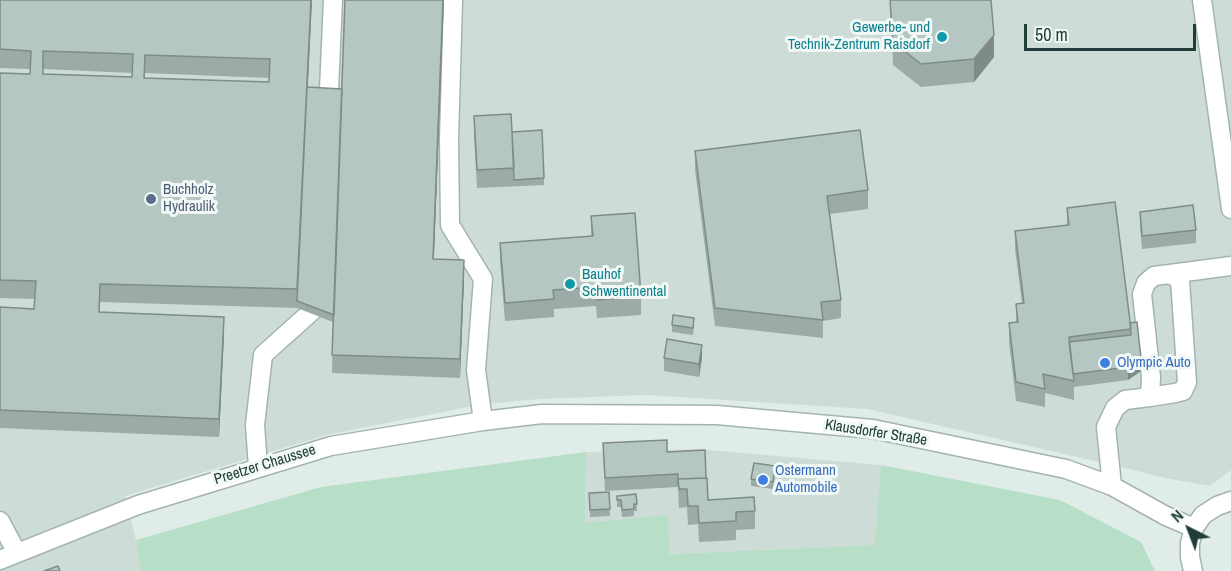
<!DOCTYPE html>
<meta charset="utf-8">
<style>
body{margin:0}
#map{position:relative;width:1231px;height:571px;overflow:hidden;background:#e0ece8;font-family:"Archivo Narrow",sans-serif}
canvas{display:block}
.north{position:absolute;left:1159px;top:499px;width:60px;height:60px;-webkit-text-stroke:4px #f1f8f6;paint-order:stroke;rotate:318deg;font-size:16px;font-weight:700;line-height:24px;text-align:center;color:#203e39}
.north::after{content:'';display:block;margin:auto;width:21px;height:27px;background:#203e39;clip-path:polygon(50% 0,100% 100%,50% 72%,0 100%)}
.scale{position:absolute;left:1024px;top:24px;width:172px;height:27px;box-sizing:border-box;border:3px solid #203e39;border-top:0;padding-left:8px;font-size:18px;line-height:21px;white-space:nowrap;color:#203e39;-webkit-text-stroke:4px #f1f8f6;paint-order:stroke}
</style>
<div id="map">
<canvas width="1231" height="571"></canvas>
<div class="north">N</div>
<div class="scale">50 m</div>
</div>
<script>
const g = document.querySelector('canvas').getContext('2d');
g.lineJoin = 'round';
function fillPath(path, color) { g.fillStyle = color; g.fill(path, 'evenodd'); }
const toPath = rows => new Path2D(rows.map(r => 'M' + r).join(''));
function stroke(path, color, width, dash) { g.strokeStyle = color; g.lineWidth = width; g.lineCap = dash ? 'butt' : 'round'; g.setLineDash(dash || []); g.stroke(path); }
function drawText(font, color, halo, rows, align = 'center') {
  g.font = font + ' "Archivo Narrow",sans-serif'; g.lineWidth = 6; g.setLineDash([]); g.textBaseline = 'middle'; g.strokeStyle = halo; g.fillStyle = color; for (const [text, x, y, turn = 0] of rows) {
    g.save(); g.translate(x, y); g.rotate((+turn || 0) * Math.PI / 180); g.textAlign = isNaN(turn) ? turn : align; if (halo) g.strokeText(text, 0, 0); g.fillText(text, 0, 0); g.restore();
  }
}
fillPath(toPath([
 [0,0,1231,0,1231,470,1210,486,1165,478,1134,470,867,409,646,395,539,399,478,405,326,435,125,496,136,540,141,571,0,571],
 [696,449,881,465,876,545,669,554,585,523,586,452]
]), '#cedcd7');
fillPath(toPath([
 [586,452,585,523,668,515,669,554,875,545,881,465,1060,500,1141,542,1155,571,141,571,136,540,321,487]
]), '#b7dfc7');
const minor = toPath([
 [453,0,449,139,450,225,483,279,476,370,483,421],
 [1202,0,1231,209],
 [328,112,333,0],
 [1170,274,1231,266],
 [258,467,255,425,263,355,321,303,321,296],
 [1112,486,1106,427,1115,408,1125,400,1150,397,1151,377,1142,294,1146,283,1154,276,1170,274,1180,280,1187,382,1183,391,1175,393,1150,397],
 [0,521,17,553],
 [0,560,138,505,331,446,483,421,542,414,717,415,873,429,1066,469,1112,486,1166,516,1194,528],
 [1193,571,1190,557,1190,543,1194,528,1203,515,1217,506,1231,501]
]);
stroke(minor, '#a3b4b0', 21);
stroke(minor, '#fff', 18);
fillPath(toPath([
 [0,0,312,0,308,87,342,89,444,0,434,259,464,279,460,378,332,373,333,322,297,308,100,302,100,312,224,335,219,437,0,428,0,307,34,309,35,299,0,298,0,73,30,74,30,69,0,68],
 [43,69,132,73,132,77,43,74],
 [145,73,269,78,269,82,145,78],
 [890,0,994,57,974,82,921,87,893,65],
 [474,116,512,132,544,178,544,185,477,188,474,135],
 [695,151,868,190,868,209,830,214,841,300,841,318,823,321,823,338,715,326,695,170],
 [1067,208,1130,323,1141,371,1128,380,1074,387,1074,400,1045,393,1045,407,1016,401,1009,342,1009,323,1016,323,1016,304,1022,303,1015,249,1015,231,1067,225],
 [1140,212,1196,230,1196,243,1142,249,1140,225],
 [591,216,641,296,641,315,597,318,596,306,554,309,554,317,505,321,500,262,500,243,591,236],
 [672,325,694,325,693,335,672,332],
 [664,358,702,358,699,377,664,371],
 [603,443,667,452,708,500,755,511,755,529,736,530,736,540,699,542,698,524,688,525,687,507,679,508,678,487,605,491],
 [775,473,773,489,751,486,751,479],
 [609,492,610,516,590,517,589,493],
 [617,496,637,504,637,511,634,511,634,516,622,517,621,507,617,507]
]), '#9caba7');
fillPath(toPath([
 [311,0,312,0,297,301,297,289],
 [443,0,444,0,433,278,433,259],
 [994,35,994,57,974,82,974,59],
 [464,260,464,279,460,378,460,359],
 [224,317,224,335,219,437,219,419],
 [702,345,702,358,699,377,699,364],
 [1141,358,1141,371,1128,380,1128,367]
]), '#7f8b88');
const building = toPath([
 [0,0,311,0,297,289,100,284,99,312,224,317,219,419,0,410,0,307,34,309,36,281,0,280,0,73,30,74,31,51,0,49,0,0],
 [43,51,133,54,132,77,43,74,43,51],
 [145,55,270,59,269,82,144,78,145,55],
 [345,0,443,0,433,259,464,260,460,359,332,355,345,0],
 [890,0,991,0,994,35,974,59,921,64,893,42,890,0],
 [307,87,342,89,334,315,297,301,307,87],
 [511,114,514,168,477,170,474,116,511,114],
 [542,130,544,178,514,180,512,132,542,130],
 [860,130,868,190,827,196,841,300,821,302,823,320,715,308,695,151,860,130],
 [1115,202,1131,329,1069,337,1074,381,1043,374,1045,389,1016,382,1009,323,1018,322,1016,304,1024,303,1015,231,1069,225,1067,208,1115,202],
 [1193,205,1196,230,1142,236,1140,212,1193,205],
 [635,213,641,296,597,300,596,287,553,290,554,299,505,303,500,243,593,236,591,216,635,213],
 [673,315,694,318,693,328,672,325,673,315],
 [1137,322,1141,358,1128,367,1073,374,1069,342,1131,335,1130,323,1137,322],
 [667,339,702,345,699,364,664,358,667,339],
 [667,440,667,452,705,450,706,478,678,479,678,485,678,474,605,478,603,443,667,440],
 [754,463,775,466,773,482,751,479,754,463],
 [707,478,708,500,754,497,755,511,736,512,736,521,699,523,698,506,688,506,687,489,679,489,678,479,707,478],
 [609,492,610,509,590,510,589,493,609,492],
 [636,494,637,504,634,504,634,509,622,510,621,500,617,500,617,496,636,494],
 [58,566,60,571,44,571,58,566]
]);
fillPath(building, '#b5c7c2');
stroke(building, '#7f8b88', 1.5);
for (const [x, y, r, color] of [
 [942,37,6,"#0f9aa8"],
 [151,199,6,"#5c6f8a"],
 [570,284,6,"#0f9aa8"],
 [1105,363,6,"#3f7fe0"],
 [763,480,6,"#3f7fe0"]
]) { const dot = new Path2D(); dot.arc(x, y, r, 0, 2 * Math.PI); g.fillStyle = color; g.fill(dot); stroke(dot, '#f1f8f6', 2); }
drawText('15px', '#0d838f', '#f1f8f6', [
 ["Gewerbe- und",930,28],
 ["Technik-Zentrum Raisdorf",930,45],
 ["Bauhof",582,275,"left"],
 ["Schwentinental",582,292,"left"]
], 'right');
drawText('15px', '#4e5e75', '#f1f8f6', [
 ["Buchholz",163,190],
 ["Hydraulik",163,207]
], 'left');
drawText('15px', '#366cbe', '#f1f8f6', [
 ["Olympic Auto",1117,363],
 ["Ostermann",775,471],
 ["Automobile",775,488]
], 'left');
drawText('15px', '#203e39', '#f1f8f6', [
 ["Klausdorfer Straße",876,433,9],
 ["Preetzer Chaussee",265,465,-17]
]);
</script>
